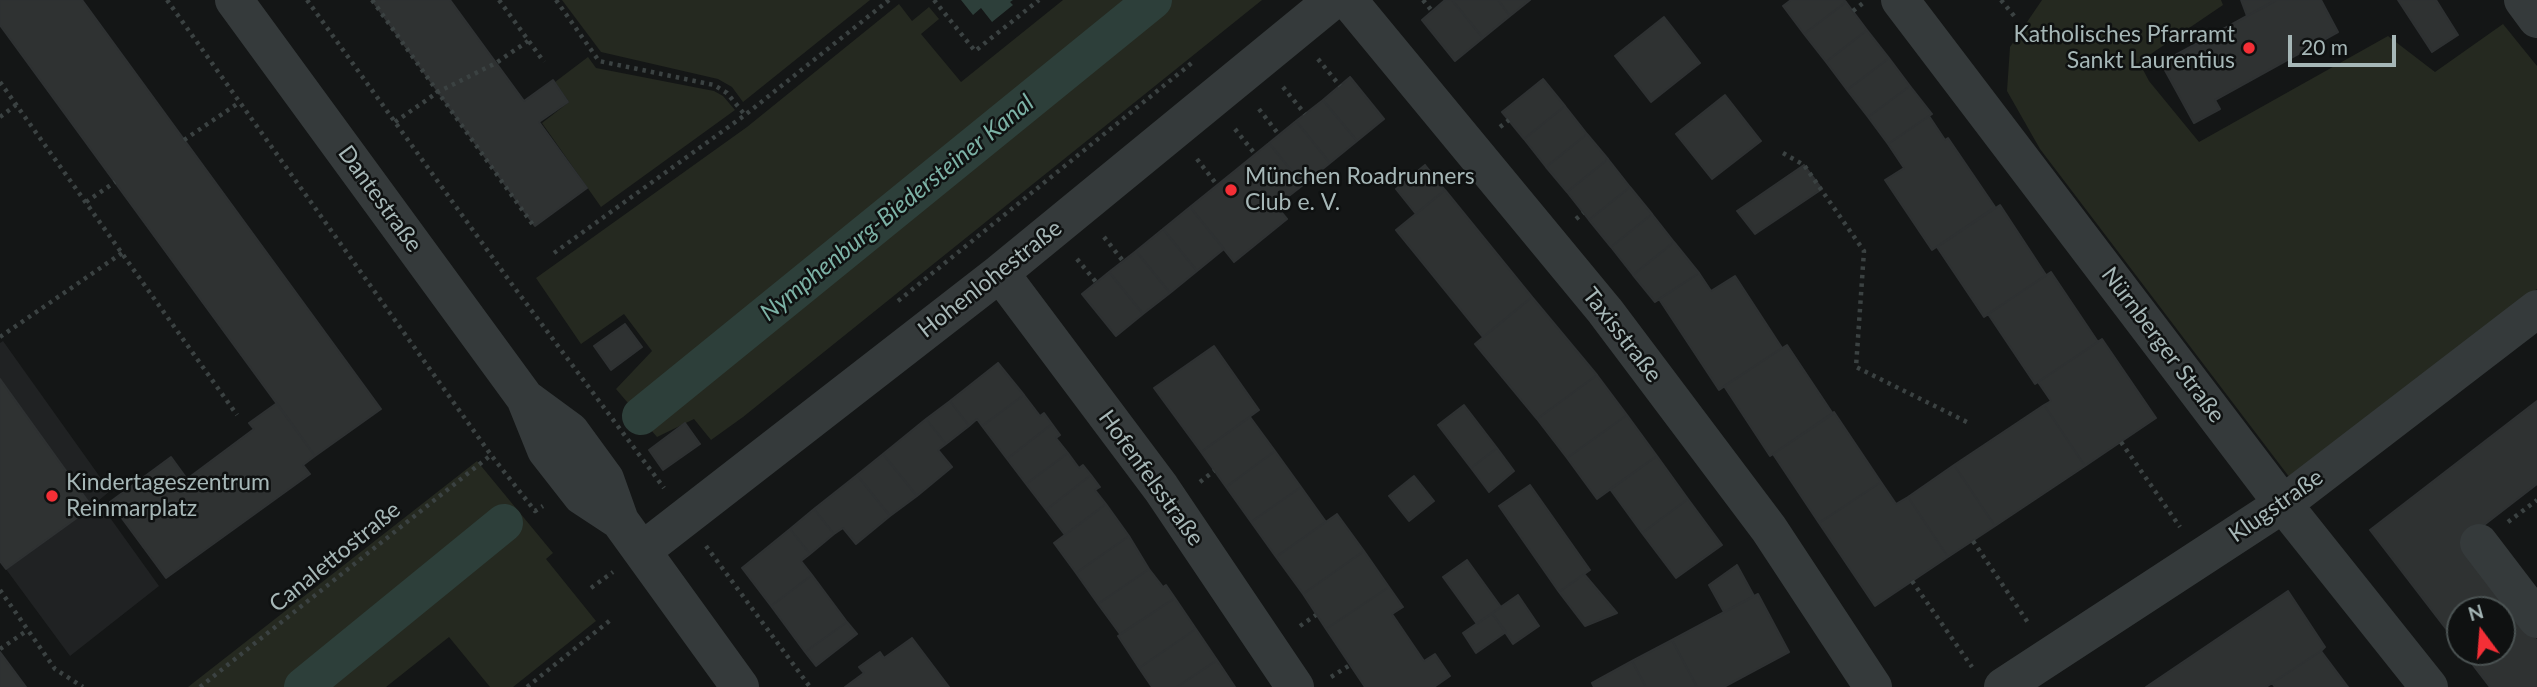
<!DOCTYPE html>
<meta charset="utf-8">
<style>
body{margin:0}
#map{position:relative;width:2537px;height:687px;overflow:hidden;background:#141616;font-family:Lato,sans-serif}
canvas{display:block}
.north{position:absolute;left:2446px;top:596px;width:70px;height:70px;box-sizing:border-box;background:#0f1111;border:2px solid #4b5353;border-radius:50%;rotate:344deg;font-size:19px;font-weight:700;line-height:28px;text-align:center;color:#a6b7b7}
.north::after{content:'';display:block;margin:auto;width:24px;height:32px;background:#f42f36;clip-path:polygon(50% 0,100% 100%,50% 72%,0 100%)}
.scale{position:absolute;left:2288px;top:35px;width:108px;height:32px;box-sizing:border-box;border:4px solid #a6b7b7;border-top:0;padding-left:9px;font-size:21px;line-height:24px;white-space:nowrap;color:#a6b7b7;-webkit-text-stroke:5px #0f1111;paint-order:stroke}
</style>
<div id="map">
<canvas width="2537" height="687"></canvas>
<div class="north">N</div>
<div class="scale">20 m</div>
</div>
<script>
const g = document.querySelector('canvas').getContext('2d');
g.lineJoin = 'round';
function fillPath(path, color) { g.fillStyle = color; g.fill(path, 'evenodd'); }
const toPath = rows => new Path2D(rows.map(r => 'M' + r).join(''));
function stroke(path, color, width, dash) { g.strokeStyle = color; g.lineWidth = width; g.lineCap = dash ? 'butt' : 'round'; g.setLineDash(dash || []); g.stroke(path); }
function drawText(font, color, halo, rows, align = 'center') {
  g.font = font + ' Lato,sans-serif'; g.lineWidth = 5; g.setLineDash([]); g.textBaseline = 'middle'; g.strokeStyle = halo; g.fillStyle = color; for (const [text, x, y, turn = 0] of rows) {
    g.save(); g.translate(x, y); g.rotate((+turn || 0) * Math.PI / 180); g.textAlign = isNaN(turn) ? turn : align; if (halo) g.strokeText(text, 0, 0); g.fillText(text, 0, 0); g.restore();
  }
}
fillPath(toPath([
 [3,341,110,491,98,501,159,586,70,656,0,561,0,343]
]), '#202223');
fillPath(toPath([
 [562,0,870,0,743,102,732,87,718,79,601,52],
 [1063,0,1262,0,743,417,711,440,694,419,657,437,616,389,652,351,624,314,581,344,536,278,747,127,899,4,912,21,929,7,939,19,921,34,961,82],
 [2042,0,2221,0,2223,5,2139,62,2149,81,2199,142,2388,36,2435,72,2503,24,2537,66,2537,289,2290,478,2040,149,2007,91,2010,47],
 [588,57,596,68,714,91,723,96,735,110,601,207,542,123,569,102,555,82],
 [477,461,553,553,546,559,596,621,513,687,490,687,449,637,386,687,188,687]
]), '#252920');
fillPath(toPath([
 [961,0,1013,0,1010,2,1013,5,992,22,981,8,973,15]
]), '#2d3f3a');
stroke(toPath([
 [641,416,1153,0],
 [303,687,504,523]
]), '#2d3f3a', 38);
const building = toPath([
 [0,0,82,0,381,409,315,456,0,25,0,0],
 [372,0,450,0,524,101,553,80,568,102,539,122,587,188,535,226,372,0],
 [1445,0,1452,0,1483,38,1455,61,1422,20,1445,0],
 [1452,0,1498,0,1510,16,1483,38,1452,0],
 [1498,0,1530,0,1510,16,1498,0],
 [1791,0,1844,0,1846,2,1804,34,1783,6,1791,0],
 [2241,0,2274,0,2275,1,2247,16,2241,0],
 [2321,0,2338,32,2215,100,2220,109,2194,123,2161,63,2276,0,2321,0],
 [2398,0,2436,0,2458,35,2432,52,2398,0],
 [1846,2,1867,30,1826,62,1804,34,1846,2],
 [1664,17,1700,63,1651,102,1615,56,1664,17],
 [1867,30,1889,58,1847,90,1826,62,1867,30],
 [1889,58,1910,86,1868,117,1847,90,1889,58],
 [1350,77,1384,119,1357,141,1323,100,1350,77],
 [1543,79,1565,106,1524,139,1502,112,1543,79],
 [1910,86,1932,114,1888,144,1868,117,1910,86],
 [1725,95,1761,141,1712,179,1676,134,1725,95],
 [1323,100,1357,141,1330,163,1296,121,1323,100],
 [1565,106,1587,134,1546,167,1524,139,1565,106],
 [1929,116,1945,140,1948,138,1995,207,1932,250,1885,180,1904,168,1888,144,1929,116],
 [1296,121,1330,163,1303,185,1269,143,1296,121],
 [1587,134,1608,159,1567,192,1546,167,1587,134],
 [1269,143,1303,185,1276,206,1242,165,1269,143],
 [1608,159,1630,187,1589,220,1567,192,1608,159],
 [1242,165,1287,219,1234,262,1190,207,1242,165],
 [1425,165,1445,190,1416,214,1396,189,1425,165],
 [1804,165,1822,189,1755,234,1737,211,1804,165],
 [1630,187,1652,214,1611,247,1589,220,1630,187],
 [1445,190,1532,297,1483,337,1396,230,1445,190],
 [2000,205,2046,275,1984,317,1937,247,2000,205],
 [1190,207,1224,249,1197,271,1163,229,1190,207],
 [1652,214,1674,242,1633,275,1611,247,1652,214],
 [1163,229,1197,271,1170,293,1136,251,1163,229],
 [1674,242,1699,273,1655,302,1633,275,1674,242],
 [1136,251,1170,293,1143,314,1109,272,1136,251],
 [1109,272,1143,314,1116,336,1082,294,1109,272],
 [2051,272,2098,342,2035,384,1988,314,2051,272],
 [1699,273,1711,291,1735,276,1782,348,1719,390,1659,299,1699,273],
 [1532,297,1597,375,1537,419,1475,344,1532,297],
 [625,324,642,347,611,370,594,346,625,324],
 [2102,339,2156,418,2085,466,2044,405,2051,401,2038,382,2102,339],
 [1787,345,1833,414,1770,456,1724,386,1787,345],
 [1214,346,1259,410,1201,452,1154,388,1214,346],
 [998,363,1024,395,982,426,977,419,969,426,950,401,998,363],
 [1597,375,1627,415,1567,458,1537,419,1597,375],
 [0,379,92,507,6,569,0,561,0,379],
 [1024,395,1040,416,1044,413,1052,424,1007,459,982,426,1024,395],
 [950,401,969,426,946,444,926,419,950,401],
 [2537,401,2537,484,2462,542,2537,641,2537,687,2490,687,2463,652,2502,652,2502,610,2460,610,2460,647,2370,530,2537,401],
 [277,403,315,456,303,465,310,474,166,578,110,502,171,457,187,479,254,429,249,423,277,403],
 [1464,405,1497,448,1471,468,1438,425,1464,405],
 [2044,405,2085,466,1995,526,1954,465,2044,405],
 [1834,412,1881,482,1819,523,1773,454,1834,412],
 [1627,415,1657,456,1597,499,1567,458,1627,415],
 [1250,417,1275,451,1226,487,1201,452,1250,417],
 [926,419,946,444,938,450,952,467,917,496,883,454,926,419],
 [685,423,700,444,663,470,649,450,685,423],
 [1052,424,1060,435,1056,438,1068,453,1026,484,1007,459,1052,424],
 [1497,448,1514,471,1489,492,1471,468,1497,448],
 [1275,451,1301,487,1251,522,1226,487,1275,451],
 [1068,453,1079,468,1083,465,1091,475,1046,510,1026,484,1068,453],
 [883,454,917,496,890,516,857,475,883,454],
 [1657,456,1688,499,1642,533,1610,489,1657,456],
 [1954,465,1995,526,1948,557,1908,497,1954,465],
 [857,475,890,516,856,544,843,528,834,534,814,509,857,475],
 [1091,475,1100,487,1095,490,1106,504,1065,535,1046,510,1091,475],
 [1414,476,1434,501,1409,521,1389,496,1414,476],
 [1881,482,1896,504,1908,497,1948,557,1875,606,1819,523,1881,482],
 [1530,485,1590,570,1559,592,1499,506,1530,485],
 [1301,487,1326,522,1276,557,1251,522,1301,487],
 [1688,499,1722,545,1676,578,1642,533,1688,499],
 [1106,504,1129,536,1076,573,1054,543,1106,504],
 [814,509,834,534,810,554,790,529,814,509],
 [1337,514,1364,551,1303,594,1276,557,1337,514],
 [790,529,810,554,801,561,812,575,771,606,742,568,790,529],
 [1129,536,1149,569,1098,604,1076,573,1129,536],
 [1364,551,1389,587,1326,629,1303,594,1364,551],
 [1467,560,1501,607,1477,624,1443,577,1467,560],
 [1737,565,1754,596,1724,612,1709,585,1737,565],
 [1149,569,1163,587,1166,585,1175,598,1120,634,1098,604,1149,569],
 [1584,574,1617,613,1585,626,1559,592,1584,574],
 [812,575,847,622,805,652,771,606,812,575],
 [1389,587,1403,607,1392,614,1424,661,1435,654,1450,676,1434,687,1365,687,1326,629,1389,587],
 [2288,591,2325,647,2321,651,2266,687,2146,687,2288,591],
 [1758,594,1789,652,1724,687,1697,687,1672,640,1758,594],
 [1518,595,1539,626,1513,644,1492,613,1518,595],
 [1175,598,1196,629,1139,668,1118,636,1175,598],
 [1492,613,1506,632,1476,653,1463,633,1492,613],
 [847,622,857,634,816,666,805,652,847,622],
 [1196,629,1217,660,1177,687,1152,687,1139,668,1196,629],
 [912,638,949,687,845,687,864,673,859,667,880,652,884,658,912,638],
 [1672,640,1697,687,1646,687,1632,661,1672,640],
 [2321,651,2348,687,2275,687,2272,683,2321,651],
 [0,652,26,687,0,687,0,652],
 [1217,660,1235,687,1177,687,1217,660],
 [1632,661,1646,687,1594,687,1592,683,1632,661]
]);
fillPath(building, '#2f3232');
stroke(building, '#2e3132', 2);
stroke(toPath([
 [167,0,491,455,535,511,543,506],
 [307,0,511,283,664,488],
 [372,0,533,225],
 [499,0,544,62],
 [556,0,599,61,714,85,727,93,745,115],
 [934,0,975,51,1039,0],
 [1423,0,1432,11],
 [2001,0,2015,17],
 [1853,11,1863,3],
 [1318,59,1340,86],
 [0,82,237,415],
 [1283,87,1305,114],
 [1259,109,1279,135],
 [0,117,16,105],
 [395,122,438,92,496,63,528,41],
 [1500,127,1509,120],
 [1235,129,1255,154],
 [184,140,240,102],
 [1783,153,1804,165,1864,251,1856,367,1969,423],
 [1197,159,1217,185],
 [86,202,115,182],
 [1576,219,1583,213],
 [1104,237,1123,261],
 [554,253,745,115,889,0],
 [1077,259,1096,282],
 [898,301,1193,62],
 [0,337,122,253],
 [2121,442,2180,527],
 [1200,482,1214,471],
 [2508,522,2537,500],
 [1973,541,2029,624],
 [706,546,810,687],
 [1912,581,1972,667],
 [591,588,613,572],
 [0,590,55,669,83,687],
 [1300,626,1316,615],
 [0,649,28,630],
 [1331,677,1350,665],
 [200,687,491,455],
 [527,687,613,618]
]), '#3b4242', 4.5, [3.5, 5]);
stroke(toPath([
 [234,0,525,398,546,450,582,496,620,521],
 [1348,0,1605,311,1769,529,1873,687],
 [1900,0,2283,504,2429,687],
 [2523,0,2537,19],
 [1000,273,1161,488,1295,687],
 [525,398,570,431,605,479,620,521,740,687],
 [2479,543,2537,619],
 [642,551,1000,273,1333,0],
 [2003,687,2283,504,2537,309]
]), '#353a3b', 38);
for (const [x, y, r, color] of [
 [2249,48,7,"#f42f36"],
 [1231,190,7,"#f42f36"],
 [52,496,7,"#f42f36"]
]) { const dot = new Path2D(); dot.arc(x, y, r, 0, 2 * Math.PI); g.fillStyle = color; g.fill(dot); stroke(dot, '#0f1111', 2.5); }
drawText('23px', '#a6b7b7', '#0f1111', [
 ["Katholisches Pfarramt",2235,35,"right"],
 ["Sankt Laurentius",2235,61,"right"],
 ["München Roadrunners",1245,177],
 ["Club e. V.",1245,203],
 ["Kindertageszentrum",66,483],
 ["Reinmarplatz",66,509]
], 'left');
drawText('23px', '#a6b7b7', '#0f1111', [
 ["Dantestraße",380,199,54],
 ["Hohenlohestraße",990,279,-38],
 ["Taxisstraße",1622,335,52],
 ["Nürnberger Straße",2163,345,53],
 ["Hofenfelsstraße",1151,478,54],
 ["Klugstraße",2276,506,-35],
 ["Canalettostraße",335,557,-39]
]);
drawText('italic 24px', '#7cb2a6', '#0f1111', [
 ["Nymphenburg-Biedersteiner Kanal",897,208,-39]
]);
</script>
